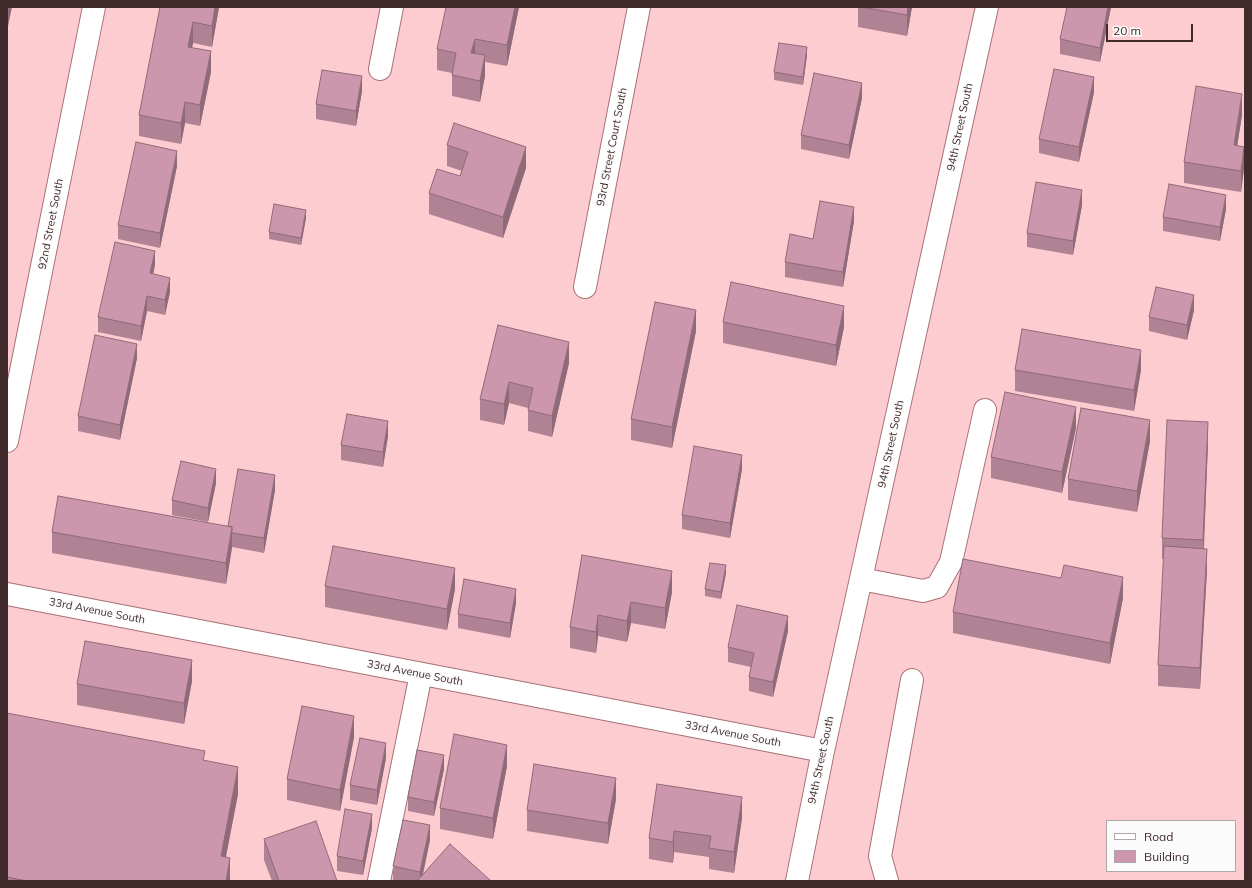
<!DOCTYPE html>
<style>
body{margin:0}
#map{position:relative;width:1252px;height:888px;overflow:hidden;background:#fdccd0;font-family:Mulish,sans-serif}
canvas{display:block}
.frame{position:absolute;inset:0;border:8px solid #412a2c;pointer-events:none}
.legend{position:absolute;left:1106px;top:820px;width:130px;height:52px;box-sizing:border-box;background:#fbfbfb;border:1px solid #b1a7a8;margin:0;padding:5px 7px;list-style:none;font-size:12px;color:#412a2c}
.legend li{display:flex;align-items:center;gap:8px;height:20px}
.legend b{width:20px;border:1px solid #b1a7a8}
.scale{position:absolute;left:1106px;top:24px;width:87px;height:18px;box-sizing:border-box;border:2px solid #412a2c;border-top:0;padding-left:5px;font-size:12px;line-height:14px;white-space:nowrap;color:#412a2c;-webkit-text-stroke:3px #fbfbfb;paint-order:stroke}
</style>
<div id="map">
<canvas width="1252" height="888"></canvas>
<div class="frame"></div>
<ul class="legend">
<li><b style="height:5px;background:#fff"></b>Road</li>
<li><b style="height:11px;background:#cc97ac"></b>Building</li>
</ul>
<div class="scale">20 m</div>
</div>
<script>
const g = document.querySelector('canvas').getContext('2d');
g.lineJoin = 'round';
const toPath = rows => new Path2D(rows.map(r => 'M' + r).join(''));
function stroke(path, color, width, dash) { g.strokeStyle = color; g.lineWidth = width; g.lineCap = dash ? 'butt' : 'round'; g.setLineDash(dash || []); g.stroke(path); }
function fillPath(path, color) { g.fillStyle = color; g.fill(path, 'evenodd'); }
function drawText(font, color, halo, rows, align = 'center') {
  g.font = font + ' Mulish,sans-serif'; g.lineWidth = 3; g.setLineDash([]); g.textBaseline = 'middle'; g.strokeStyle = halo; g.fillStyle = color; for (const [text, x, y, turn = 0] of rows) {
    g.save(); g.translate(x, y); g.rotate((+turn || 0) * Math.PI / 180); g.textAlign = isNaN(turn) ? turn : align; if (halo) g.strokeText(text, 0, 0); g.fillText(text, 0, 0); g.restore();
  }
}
const minor = toPath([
 [380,69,392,7],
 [585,287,639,7],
 [7,441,94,7],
 [861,579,923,591,937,587,951,562,985,410],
 [7,594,823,751],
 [379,881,421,674],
 [797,881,823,751,987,7],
 [887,881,880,856,912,680]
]);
stroke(minor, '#a77176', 24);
stroke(minor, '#fff', 22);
fillPath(toPath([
 [160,7,219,7,212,47,193,43,192,48,211,72,200,126,185,123,181,144,139,136,139,115],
 [519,7,507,66,485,62,485,76,480,102,452,96,452,73,437,70,437,49],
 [858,7,912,7,907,36,858,27],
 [1111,7,1100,62,1060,54,1060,39],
 [807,55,803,85,774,80,774,72],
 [362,91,356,126,316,119,316,104],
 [1094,92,1079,162,1039,153,1039,139],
 [862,98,849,159,801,149,801,135],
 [1242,115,1237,146,1244,168,1241,192,1184,183,1184,162],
 [447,145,526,168,503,238,429,214,429,193,460,176,462,171,447,166],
 [177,166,160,248,118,239,118,225],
 [1082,205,1073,255,1027,247,1027,233],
 [1226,209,1220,241,1163,231,1163,217],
 [306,218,301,245,269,239,269,232],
 [854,221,843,287,785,277,785,262,813,239],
 [155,265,153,274,170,292,165,315,147,311,141,341,98,332,98,317],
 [1194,310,1187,340,1149,331,1149,317],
 [723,322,844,327,836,366,723,343],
 [498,325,569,363,552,437,528,431,528,408,509,403,504,425,480,420,480,399],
 [696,331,672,448,631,440,631,419],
 [137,358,120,440,78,431,78,416],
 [1015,370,1141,370,1134,411,1015,391],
 [1076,428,1062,493,991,478,991,457],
 [388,436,383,467,341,460,341,445],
 [1150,441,1137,512,1068,500,1068,479],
 [1208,443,1204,548,1207,570,1200,689,1158,686,1158,665,1164,559,1162,559,1162,538],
 [742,469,730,538,682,529,682,515],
 [216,483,208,522,172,515,172,500],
 [275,490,264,553,232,547,226,584,52,553,52,532,228,526],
 [582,555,672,592,665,629,631,623,627,642,598,636,596,653,570,648,570,627],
 [726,573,721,599,705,596,705,589],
 [325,586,455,589,447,630,325,607],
 [1123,598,1110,664,953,633,953,612],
 [516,603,510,638,458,628,458,614],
 [788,631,773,697,749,691,749,677,751,667,728,662,728,647],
 [192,681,184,724,77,705,77,684],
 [7,713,205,761,238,794,226,857,230,881,7,881],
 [354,737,340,811,287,800,287,779],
 [386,758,377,805,350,800,350,785],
 [507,766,493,839,440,829,440,808],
 [444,769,434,816,408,811,408,797],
 [657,784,742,818,734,873,709,869,709,857,674,852,673,863,649,859,649,838],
 [616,799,608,844,527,831,527,810],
 [372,828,363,875,337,871,337,856],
 [264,839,337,881,272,881,264,860],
 [430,840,423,875,490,881,393,881,393,866]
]), '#af8294');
fillPath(toPath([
 [9,7,12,7,7,31,7,17],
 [215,7,219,7,212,47,212,26],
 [515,7,519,7,507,66,507,45],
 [908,7,912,7,907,36,907,15],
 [1108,7,1111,7,1100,62,1100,48],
 [193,22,193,43,188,68,188,47],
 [475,39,475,60,471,53],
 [807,47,807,55,803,85,803,77],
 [211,51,211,72,200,126,200,105],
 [485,55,485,76,480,102,480,81],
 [362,76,362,91,356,126,356,111],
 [1094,77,1094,92,1079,162,1079,147],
 [862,83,862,98,849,159,849,145],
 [1242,94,1242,115,1234,166,1234,145],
 [185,102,185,123,181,144,181,123],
 [526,147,526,168,503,238,503,217],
 [1244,147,1244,168,1241,192,1241,171],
 [177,151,177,166,160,248,160,233],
 [1082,190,1082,205,1073,255,1073,241],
 [1226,195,1226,209,1220,241,1220,227],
 [854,207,854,221,843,287,843,272],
 [306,210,306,218,301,245,301,238],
 [155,251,155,265,150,288,150,273],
 [170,278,170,292,165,315,165,300],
 [1194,295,1194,310,1187,340,1187,325],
 [147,296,147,311,141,341,141,326],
 [844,306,844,327,836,366,836,345],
 [696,310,696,331,672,448,672,427],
 [569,342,569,363,552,437,552,416],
 [137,344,137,358,120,440,120,425],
 [1141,350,1141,370,1134,411,1134,390],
 [509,382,509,403,504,425,504,404],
 [1076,407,1076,428,1062,493,1062,472],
 [1150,420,1150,441,1137,512,1137,491],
 [388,421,388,436,383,467,383,452],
 [1208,422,1208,443,1203,561,1203,540],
 [742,455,742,469,730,538,730,523],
 [216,469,216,483,208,522,208,508],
 [275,475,275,490,264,553,264,538],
 [232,527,232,548,226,584,226,563],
 [1207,549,1207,570,1200,689,1200,668],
 [726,565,726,573,721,599,721,592],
 [455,568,455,589,447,630,447,609],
 [672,571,672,592,665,629,665,608],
 [1123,577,1123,598,1110,664,1110,643],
 [516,589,516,603,510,638,510,623],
 [631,602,631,623,627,642,627,621],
 [598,615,598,636,596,653,596,632],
 [788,616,788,631,773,697,773,682],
 [192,660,192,681,184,724,184,703],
 [354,716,354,737,340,811,340,790],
 [386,743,386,758,377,805,377,790],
 [507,745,507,766,493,839,493,818],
 [444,755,444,769,434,816,434,802],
 [238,767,238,794,221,881,221,856],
 [616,778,616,799,608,844,608,823],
 [742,797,742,818,734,873,734,852],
 [372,814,372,828,363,875,363,861],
 [430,825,430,840,421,881,420,881,420,872],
 [674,831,674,852,673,863,673,842],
 [230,858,230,881,226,881]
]), '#8f6a78');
const building = toPath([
 [7,7,9,7,7,17,7,7],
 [160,7,215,7,212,26,193,22,188,47,211,51,200,105,185,102,181,123,139,115,160,7],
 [446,7,515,7,507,45,475,39,471,53,485,55,480,81,452,75,456,53,437,49,446,7],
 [861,7,908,7,907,15,861,7],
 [1067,7,1108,7,1100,48,1060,39,1067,7],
 [779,43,807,47,803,77,774,72,779,43],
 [1054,69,1094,77,1079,147,1039,139,1054,69],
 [322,70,362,76,356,111,316,104,322,70],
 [814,73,862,83,849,145,801,135,814,73],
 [1196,86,1242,94,1234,145,1244,147,1241,171,1184,162,1196,86],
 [454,123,526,147,503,217,429,193,437,169,460,176,468,152,447,145,454,123],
 [136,142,177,151,160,233,118,225,136,142],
 [1036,182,1082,190,1073,241,1027,233,1036,182],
 [1169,184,1226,195,1220,227,1163,217,1169,184],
 [820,201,854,207,843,272,785,262,790,234,813,239,820,201],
 [274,204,306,210,301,238,269,232,274,204],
 [115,242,155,251,150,273,170,278,165,300,147,296,141,326,98,317,115,242],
 [731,282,844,306,836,345,723,322,731,282],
 [1156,287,1194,295,1187,325,1149,317,1156,287],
 [655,302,696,310,672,427,631,419,655,302],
 [498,325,569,342,552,416,528,410,533,388,509,382,504,404,480,399,498,325],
 [1022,329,1141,350,1134,390,1015,370,1022,329],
 [95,335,137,344,120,425,78,416,95,335],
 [1005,392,1076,407,1062,472,991,457,1005,392],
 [1081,408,1150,420,1137,491,1068,479,1081,408],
 [347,414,388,421,383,452,341,445,347,414],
 [1167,420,1208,422,1203,540,1162,538,1167,420],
 [694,446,742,455,730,523,682,515,694,446],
 [181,461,216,469,208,508,172,500,181,461],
 [238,469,275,475,264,538,232,533,232,527,228,526,238,469],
 [58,496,232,527,226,563,52,532,58,496],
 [333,546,455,568,447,609,325,586,333,546],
 [1164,546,1207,549,1200,668,1158,665,1164,546],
 [582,555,672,571,665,608,631,602,627,621,598,615,596,632,570,627,582,555],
 [963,559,1061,578,1064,565,1123,577,1110,643,953,612,963,559],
 [710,563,726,565,721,592,705,589,710,563],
 [464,579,516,589,510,623,458,614,464,579],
 [737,605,788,616,773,682,749,677,754,653,728,647,737,605],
 [85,641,192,660,184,703,77,684,85,641],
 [302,706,354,716,340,790,287,779,302,706],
 [7,713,205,751,203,760,238,767,221,856,230,858,226,881,27,881,7,877,7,713],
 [454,734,507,745,493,818,440,808,454,734],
 [360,738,386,743,377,790,350,785,360,738],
 [417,750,444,755,434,802,408,797,417,750],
 [534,764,616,778,608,823,527,810,534,764],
 [657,784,742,797,734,852,709,848,711,836,674,831,673,842,649,838,657,784],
 [345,809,372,814,363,861,337,856,345,809],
 [403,820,430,825,420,872,393,866,403,820],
 [316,821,337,881,279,881,264,839,316,821],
 [450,844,490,880,490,881,417,881,450,844]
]);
fillPath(building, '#cc97ac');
stroke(building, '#8f6a78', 1);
drawText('11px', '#412a2c', '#fbfbfb', [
 ["94th Street South",960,127,-78],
 ["93rd Street Court South",612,147,-79],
 ["92nd Street South",51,224,-79],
 ["94th Street South",891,444,-78],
 ["33rd Avenue South",97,611,11],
 ["33rd Avenue South",415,673,11],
 ["33rd Avenue South",733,734,11],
 ["94th Street South",821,760,-78]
]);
</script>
